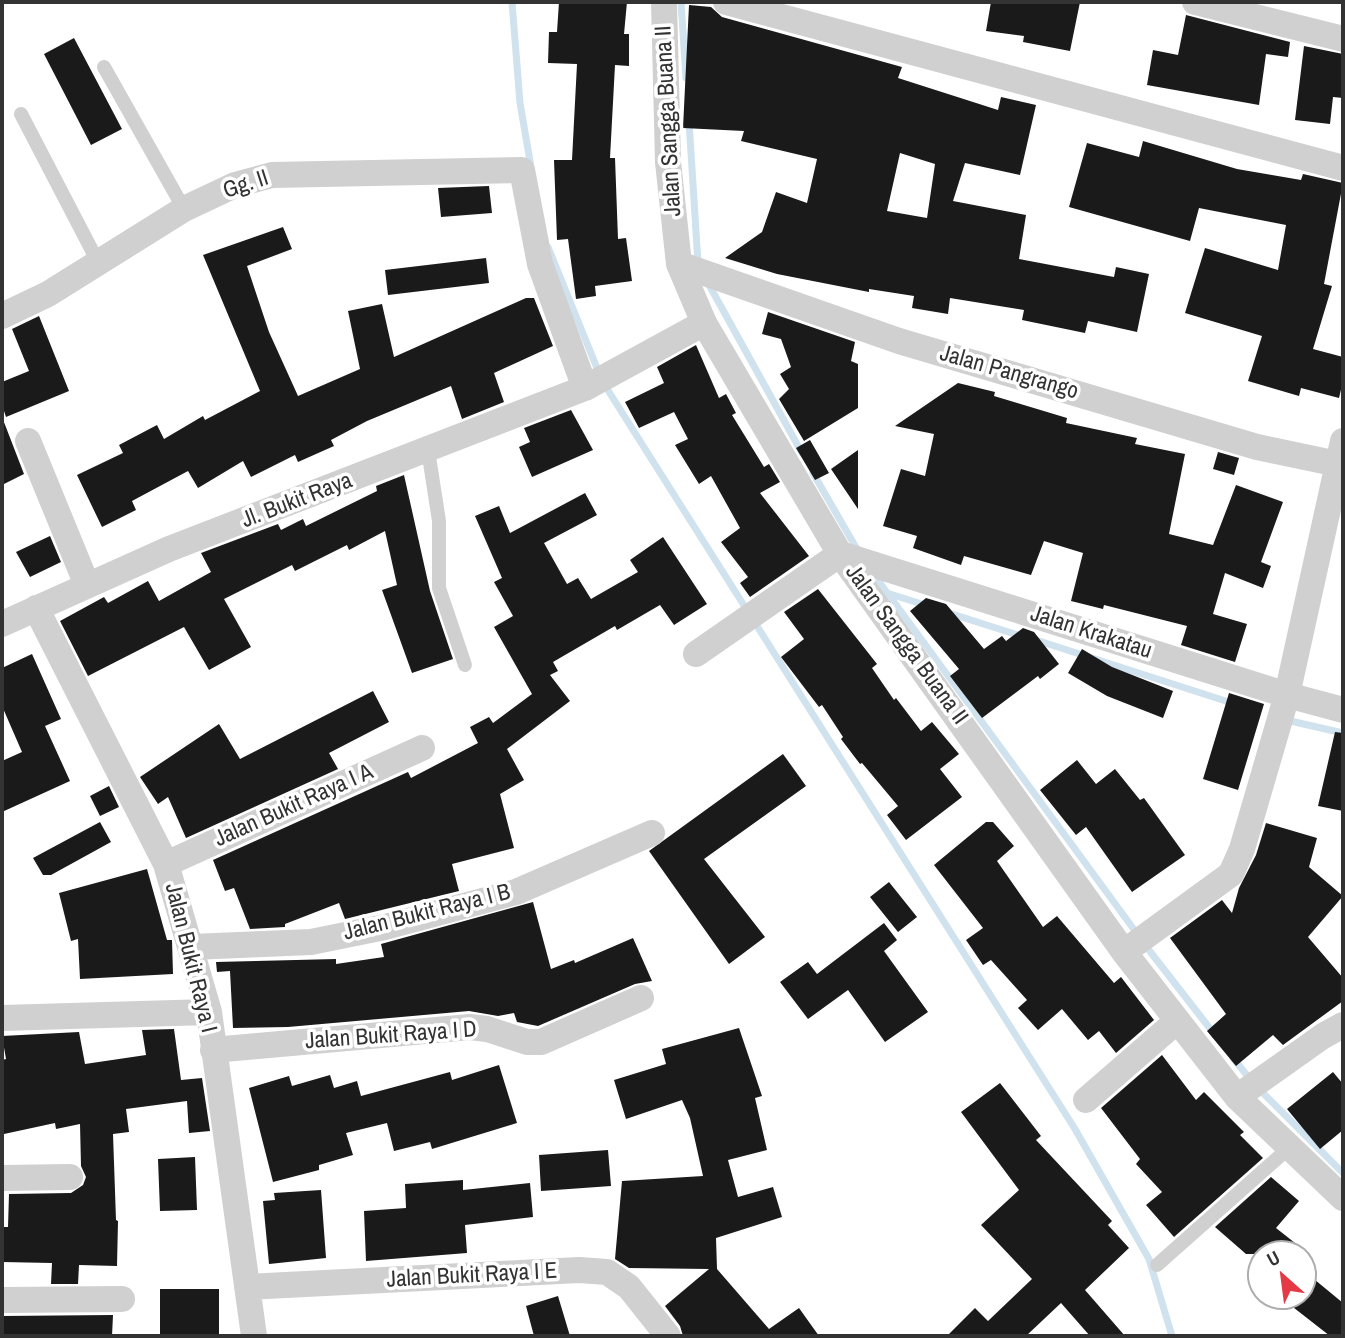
<!DOCTYPE html>
<style>
body{margin:0}
#map{position:relative;width:1345px;height:1338px;overflow:hidden;background:#fff;font-family:"Archivo Narrow",sans-serif}
canvas{display:block}
.frame{position:absolute;inset:0;border:4px solid #333;pointer-events:none}
.north{position:absolute;left:1247px;top:1240px;width:70px;height:70px;box-sizing:border-box;background:#fff;border:2px solid #adadad;border-radius:50%;rotate:332deg;font-size:19px;font-weight:700;line-height:28px;text-align:center;color:#333}
.north::after{content:'';display:block;margin:auto;width:24px;height:32px;background:#e63946;clip-path:polygon(50% 0,100% 100%,50% 72%,0 100%)}
</style>
<div id="map">
<canvas width="1345" height="1338"></canvas>
<div class="frame"></div>
<div class="north">U</div>
</div>
<script>
const g = document.querySelector('canvas').getContext('2d');
g.lineJoin = 'round';
const toPath = rows => new Path2D(rows.map(r => 'M' + r).join(''));
function stroke(path, color, width, dash) { g.strokeStyle = color; g.lineWidth = width; g.lineCap = dash ? 'butt' : 'round'; g.setLineDash(dash || []); g.stroke(path); }
function fillPath(path, color) { g.fillStyle = color; g.fill(path, 'evenodd'); }
function drawText(font, color, halo, rows, align = 'center') {
  g.font = font + ' "Archivo Narrow",sans-serif'; g.lineWidth = 7; g.setLineDash([]); g.textBaseline = 'middle'; g.strokeStyle = halo; g.fillStyle = color; for (const [text, x, y, turn = 0] of rows) {
    g.save(); g.translate(x, y); g.rotate((+turn || 0) * Math.PI / 180); g.textAlign = isNaN(turn) ? turn : align; if (halo) g.strokeText(text, 0, 0); g.fillText(text, 0, 0); g.restore();
  }
}
stroke(toPath([
 [512,2,520,103,531,167],
 [681,2,686,78],
 [689,121,698,263],
 [548,247,599,373],
 [708,283,802,453],
 [604,384,1075,1129,1149,1259,1172,1336],
 [813,473,858,551],
 [872,572,1138,935],
 [887,593,928,606],
 [946,612,1024,637],
 [1036,640,1235,704],
 [1286,720,1343,733],
 [1145,945,1215,1035],
 [1233,1058,1254,1084,1343,1173]
]), '#cfe2ee', 7);
fillPath(toPath([
 [559,2,627,2,624,34,629,34,629,66,615,65,610,158,615,158,618,239,626,238,632,281,595,286,596,296,576,299,568,239,557,240,554,160,572,160,577,64,548,63,549,32,557,32],
 [991,2,1080,2,1070,51,1023,42,1024,36,986,31],
 [689,5,711,7,722,17,902,67,898,78,998,110,1001,97,1036,105,1020,175,965,163,953,201,1026,215,1019,259,1114,277,1116,267,1149,274,1137,332,1088,321,1085,333,1022,320,1024,310,950,298,948,314,912,308,914,296,869,289,869,292,777,274,725,258,762,232,776,192,807,203,817,159,741,141,744,131,683,128],
 [900,153,935,164,927,218,887,211],
 [1186,15,1290,42,1288,57,1266,54,1259,105,1147,85,1153,50,1178,55],
 [74,38,122,129,91,145,44,54],
 [1304,46,1343,54,1343,98,1333,97,1330,124,1295,120],
 [1143,141,1237,169,1301,180,1303,174,1343,183,1324,284,1332,286,1313,349,1343,357,1343,381,1339,398,1301,388,1299,396,1248,381,1262,336,1185,313,1205,248,1278,270,1286,225,1199,208,1190,241,1069,207,1087,143,1139,157],
 [489,186,492,213,441,217,438,188],
 [283,227,292,249,247,266,269,332,298,396,360,369,348,311,382,304,394,357,526,298,534,298,553,346,494,373,504,402,462,419,451,386,367,421,331,440,334,446,298,462,295,455,251,477,243,461,198,488,188,471,132,501,136,510,102,527,77,475,123,453,119,445,157,425,164,439,203,416,205,420,260,391,203,255],
 [486,258,489,283,388,295,385,270],
 [768,312,855,342,851,361,858,364,858,408,804,441,779,399,789,389,780,374,791,367,781,339,762,334],
 [39,316,69,391,6,417,2,405,2,382,29,371,12,329],
 [696,345,719,398,726,394,736,413,732,415,764,467,769,464,780,482,760,493,809,556,750,597,740,583,748,577,721,542,740,528,711,476,699,484,675,445,688,439,674,412,639,428,625,402,664,383,657,367],
 [958,383,995,392,994,396,1067,418,1066,423,1137,438,1135,444,1185,454,1169,534,1213,545,1236,485,1283,502,1261,562,1271,566,1263,588,1225,573,1213,614,1247,624,1235,662,1181,645,1187,626,1104,605,1103,609,1071,601,1083,553,1044,541,1031,575,964,556,961,565,913,548,917,536,883,526,901,469,925,476,934,434,895,426],
 [571,410,593,450,532,477,519,447,530,442,524,428],
 [2,417,24,474,2,485],
 [810,440,829,473,815,480,796,448],
 [858,450,858,509,831,469],
 [1218,452,1239,458,1234,475,1213,469],
 [404,475,430,591,453,659,412,673,382,590,397,585,385,531,349,550,347,545,295,571,292,565,224,599,251,647,209,670,184,627,88,676,60,621,104,597,108,603,148,581,159,601,211,572,201,553,278,524,281,530,303,519,306,526,377,491,376,486],
 [585,493,597,515,544,543,567,584,578,578,591,599,638,572,630,560,663,537,707,604,674,625,660,605,617,630,615,626,553,662,558,671,550,675,570,701,507,749,524,780,500,794,514,848,452,864,459,891,345,919,339,903,285,924,285,927,250,929,234,888,225,891,213,860,408,772,411,778,478,743,470,727,489,717,493,723,532,694,494,627,513,616,494,582,502,578,475,516,499,506,510,533],
 [50,536,61,562,30,577,16,552],
 [818,589,877,664,872,668,894,700,896,698,921,731,932,722,959,754,940,769,962,797,906,840,887,815,898,806,862,763,860,764,841,739,843,737,822,705,819,707,781,657,804,639,784,612],
 [926,598,946,604,984,649,1002,636,1006,641,1023,628,1034,632,1059,664,1040,679,1038,676,982,718,950,676,959,669,910,611],
 [1082,649,1112,667,1173,691,1163,718,1107,696,1068,673],
 [32,654,61,719,45,726,70,781,2,812,2,761,22,752,2,706,2,668],
 [373,691,389,722,329,753,338,769,186,838,168,797,158,804,140,777,219,724,240,759],
 [1229,693,1264,704,1238,790,1203,779],
 [1335,732,1343,733,1343,811,1318,806],
 [783,754,806,786,704,859,765,937,729,964,649,851],
 [1077,760,1096,784,1115,769,1140,800,1144,798,1185,855,1132,892,1086,827,1076,835,1040,790],
 [109,786,119,807,100,816,90,796],
 [100,822,111,842,51,875,43,875,33,858],
 [986,822,993,822,1014,846,997,861,1043,927,1057,916,1114,983,1121,977,1154,1020,1116,1053,1099,1031,1088,1040,1062,1009,1038,1030,1018,1008,1027,1000,991,960,983,965,966,940,983,928,934,865],
 [1266,823,1317,838,1309,867,1343,896,1308,937,1343,978,1343,1001,1283,1045,1273,1035,1236,1066,1207,1031,1226,1014,1170,938,1222,900,1232,913,1239,888,1256,855],
 [147,869,167,940,172,940,173,974,80,979,78,939,71,941,59,893],
 [889,882,917,917,898,932,870,897],
 [533,902,551,969,574,960,575,963,633,938,652,981,635,984,538,1026,517,1022,514,1013,498,1016,469,1011,288,1027,233,1028,230,971,217,972,216,962,336,959,336,964,384,957,381,944],
 [884,923,897,940,884,951,928,1012,885,1042,848,990,808,1019,780,982,808,962,817,974],
 [739,1028,762,1096,755,1098,767,1150,728,1160,738,1197,773,1187,782,1217,716,1238,717,1269,769,1329,799,1308,819,1336,683,1336,680,1326,665,1306,709,1269,629,1268,615,1259,622,1181,703,1176,690,1118,682,1100,626,1119,614,1080,666,1064,662,1049],
 [174,1029,181,1080,202,1078,210,1131,189,1133,187,1101,126,1109,129,1132,113,1134,116,1220,118,1221,117,1266,79,1265,78,1284,51,1284,52,1263,2,1262,2,1227,8,1227,9,1194,71,1193,83,1185,86,1177,81,1166,80,1124,56,1129,55,1123,4,1134,2,1060,6,1059,2,1036,79,1032,85,1064,146,1055,142,1030],
 [1162,1055,1196,1100,1204,1092,1244,1132,1240,1135,1263,1158,1174,1237,1146,1205,1162,1192,1136,1164,1140,1159,1101,1108],
 [499,1065,517,1123,432,1149,430,1142,394,1151,387,1123,346,1133,353,1155,319,1165,319,1170,273,1182,249,1088,289,1076,292,1086,330,1075,334,1088,357,1081,361,1096,450,1072,452,1080],
 [1333,1072,1343,1084,1343,1130,1320,1149,1287,1109],
 [1000,1083,1041,1136,1036,1140,1112,1221,1108,1225,1129,1248,1085,1290,1125,1336,1090,1336,1061,1303,1026,1336,947,1336,975,1308,988,1321,1032,1279,981,1225,1019,1190,961,1112],
 [608,1150,611,1186,541,1191,539,1155],
 [195,1157,197,1210,160,1211,158,1159],
 [1271,1177,1299,1201,1276,1228,1309,1254,1246,1254,1215,1227],
 [463,1180,463,1190,530,1183,533,1217,465,1225,467,1253,366,1261,364,1211,406,1208,405,1184],
 [321,1190,326,1258,269,1264,263,1201,275,1200,274,1193],
 [1303,1270,1343,1303,1343,1336,1330,1336,1289,1304,1295,1296,1303,1296],
 [160,1289,219,1289,219,1336,160,1336],
 [558,1296,570,1336,534,1336,526,1306],
 [113,1315,112,1336,2,1336,2,1316]
]), '#1a1a1a');
stroke(toPath([
 [104,67,184,209],
 [21,114,98,262],
 [428,450,439,521,439,588,465,665],
 [1157,1265,1290,1147]
]), '#d0d0d0', 14);
stroke(toPath([
 [664,2,668,162,679,264,704,323,840,554,1124,952,1237,1097,1343,1198],
 [726,2,1343,168],
 [1195,2,1343,39],
 [679,264,899,341,1257,447,1343,465],
 [2,316,48,294,184,209,235,185,272,175,522,170,540,264,585,388],
 [28,441,87,585],
 [840,554,1287,695,1343,710],
 [36,608,166,864,209,1012,254,1336],
 [2,624,169,549,585,388,704,323],
 [696,654,840,554],
 [166,864,422,748],
 [191,947,311,942,385,927,516,892,652,833],
 [1124,952,1231,874,1242,849,1287,695,1343,441],
 [2,1018,209,1012],
 [213,1050,470,1027,487,1029,527,1042,541,1042,641,998],
 [1237,1097,1323,1036,1343,1025],
 [1086,1100,1177,1021],
 [2,1178,70,1177],
 [247,1287,579,1270,607,1272,629,1287,668,1336],
 [2,1300,122,1299]
]), '#d0d0d0', 26);
drawText('23px', '#333', '#fff', [
 ["Jalan Sangga Buana II",669,121,-93],
 ["Gg. II",246,185,-18],
 ["Jalan Pangrango",1009,373,16],
 ["Jl. Bukit Raya",297,501,-21],
 ["Jalan Krakatau",1091,633,18],
 ["Jalan Sangga Buana II",906,645,54],
 ["Jalan Bukit Raya I A",294,806,-24],
 ["Jalan Bukit Raya I B",427,913,-14],
 ["Jalan Bukit Raya I",190,958,76],
 ["Jalan Bukit Raya I D",391,1036,-4],
 ["Jalan Bukit Raya I E",472,1276,-3]
]);
</script>
